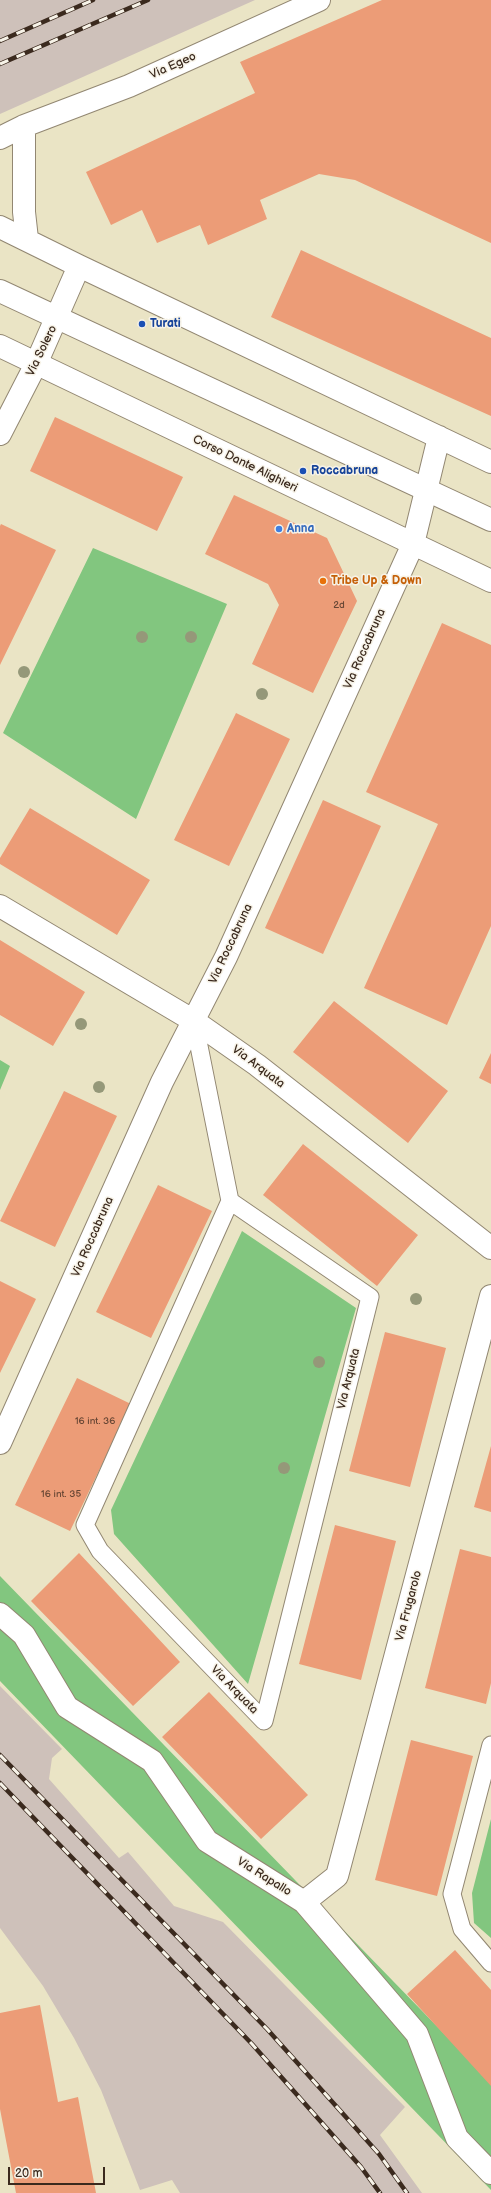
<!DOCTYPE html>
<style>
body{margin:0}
#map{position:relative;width:491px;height:2193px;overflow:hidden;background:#eae4c5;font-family:"Balsamiq Sans",sans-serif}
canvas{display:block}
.scale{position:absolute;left:8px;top:2167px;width:97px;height:18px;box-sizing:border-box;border:2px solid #3b2a1e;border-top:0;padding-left:5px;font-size:12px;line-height:14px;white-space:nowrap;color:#3b2a1e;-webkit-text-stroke:3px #f7f3e8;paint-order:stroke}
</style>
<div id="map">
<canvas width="491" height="2193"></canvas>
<div class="scale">20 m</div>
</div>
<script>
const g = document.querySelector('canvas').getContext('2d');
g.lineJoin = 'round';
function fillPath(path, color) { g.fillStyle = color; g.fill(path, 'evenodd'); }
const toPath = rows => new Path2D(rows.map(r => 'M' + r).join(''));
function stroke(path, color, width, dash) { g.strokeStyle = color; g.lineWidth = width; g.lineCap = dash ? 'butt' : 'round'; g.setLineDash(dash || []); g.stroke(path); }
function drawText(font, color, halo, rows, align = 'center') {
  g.font = font + ' "Balsamiq Sans",sans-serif'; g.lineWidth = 3; g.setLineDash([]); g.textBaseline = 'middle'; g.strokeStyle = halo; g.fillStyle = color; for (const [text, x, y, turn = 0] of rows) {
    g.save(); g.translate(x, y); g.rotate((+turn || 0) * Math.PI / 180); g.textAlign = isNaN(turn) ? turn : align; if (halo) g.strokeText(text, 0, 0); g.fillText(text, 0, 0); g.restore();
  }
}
fillPath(toPath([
 [0,0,255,0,0,114],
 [0,1686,62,1749,52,1758,49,1779,119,1858,128,1852,174,1906,223,1922,405,2107,380,2135,422,2193,180,2193,172,2180,140,2190,101,2090,74,2038,43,1986,0,1928]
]), '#cec1ba');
fillPath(toPath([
 [93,548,227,604,136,819,3,733],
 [0,1060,10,1066,0,1090],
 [242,1231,356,1308,248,1684,114,1534,111,1510],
 [0,1576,491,2082,491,2190,0,1681],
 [491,1819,491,1938,474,1923,472,1893]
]), '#82c67f');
fillPath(toPath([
 [382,0,491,0,491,243,355,180,319,174,260,200,267,219,208,245,200,225,157,243,142,210,111,225,86,172,255,93,240,62],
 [301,250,491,338,491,416,271,317],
 [55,417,183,477,157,531,30,471],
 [234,495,327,538,357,601,313,693,252,664,279,605,268,584,205,554],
 [1,524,56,550,0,665,0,526],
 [442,623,491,645,491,926,447,1025,364,988,438,824,366,792],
 [236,713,290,739,229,866,174,840],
 [323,800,381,826,323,954,265,928],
 [30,808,150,880,117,935,0,864,0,858],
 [0,940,85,992,53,1046,0,1015],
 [334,1001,448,1091,408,1143,293,1052],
 [491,1053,491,1084,479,1078],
 [64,1091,117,1116,55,1247,0,1221],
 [303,1144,418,1235,377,1286,263,1195],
 [158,1185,212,1211,151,1338,96,1312],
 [0,1281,36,1299,0,1373],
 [385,1332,446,1348,410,1487,349,1471],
 [77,1378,131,1404,70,1531,15,1505],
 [491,1446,491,1512,474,1507],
 [335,1525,396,1541,361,1680,299,1664],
 [460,1549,491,1557,491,1683,486,1704,425,1688],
 [79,1553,180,1662,133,1706,31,1601],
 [209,1692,308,1795,261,1839,162,1737],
 [411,1740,473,1756,437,1896,375,1880],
 [455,1950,491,1990,491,2086,407,1994],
 [40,2005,58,2102,78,2097,96,2193,16,2193,0,2109,0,2013]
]), '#ec9c77');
const lane = toPath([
 [194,1021,230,1201,85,1525,100,1551,264,1721,370,1297,230,1201],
 [491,1745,452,1894,462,1929,491,1963]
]);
const street = toPath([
 [24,126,24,212,27,239],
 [0,138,24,126,129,86,319,0],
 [0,227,79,266,491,462],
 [0,346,491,581],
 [0,434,36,364,79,266],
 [0,906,194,1021,257,1065,491,1248],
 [0,1443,162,1082,226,957,413,544,439,437],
 [0,1614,24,1635,67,1707,152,1761,207,1841,304,1902,417,2034,457,2138,491,2173],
 [304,1902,337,1876,491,1296]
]);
const secondary = toPath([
 [0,291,491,520]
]);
stroke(lane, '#928772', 19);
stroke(street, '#928772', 24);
stroke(secondary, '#928772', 24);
stroke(lane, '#fff', 17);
stroke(street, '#fff', 22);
stroke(secondary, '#fff', 22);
const rail = toPath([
 [0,41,93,0],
 [0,64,148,0],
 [0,1755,267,2029,379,2154,407,2193],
 [0,1783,252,2044,361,2167,380,2193]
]);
stroke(rail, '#3b2a1e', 4.5);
stroke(rail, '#f7f3e8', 3, [9]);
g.fillStyle = '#959879';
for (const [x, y] of [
 [142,637],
 [191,637],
 [24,672],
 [262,694],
 [81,1024],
 [99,1087],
 [416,1299],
 [319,1362],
 [284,1468]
]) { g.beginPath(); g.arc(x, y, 6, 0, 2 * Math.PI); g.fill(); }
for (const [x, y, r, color] of [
 [142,324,4,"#1a4fb4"],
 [303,471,4,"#1a4fb4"],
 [279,529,4,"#3f7fe0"],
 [323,581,4,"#e8710a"]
]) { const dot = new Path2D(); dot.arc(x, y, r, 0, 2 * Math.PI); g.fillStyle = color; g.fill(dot); stroke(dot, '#f7f3e8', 1.5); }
drawText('10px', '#674634', null, [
 ["2d",339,605],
 ["16 int. 36",95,1421],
 ["16 int. 35",61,1494]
]);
drawText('12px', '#3b2a1e', '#f7f3e8', [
 ["Via Egeo",173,66,-24],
 ["Via Solero",42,351,-64],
 ["Corso Dante Alighieri",245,464,26],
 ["Via Roccabruna",365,649,-66],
 ["Via Roccabruna",231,944,-65],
 ["Via Arquata",258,1067,37],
 ["Via Roccabruna",93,1237,-66],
 ["Via Arquata",349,1379,-76],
 ["Via Frugarolo",409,1606,-75],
 ["Via Arquata",234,1690,46],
 ["Via Rapallo",264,1877,32]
]);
drawText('bold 12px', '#164399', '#f7f3e8', [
 ["Turati",150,324],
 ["Roccabruna",311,471]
], 'left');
drawText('bold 12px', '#366cbe', '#f7f3e8', [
 ["Anna",287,529]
], 'left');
drawText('bold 12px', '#c56008', '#f7f3e8', [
 ["Tribe Up & Down",331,581]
], 'left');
</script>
